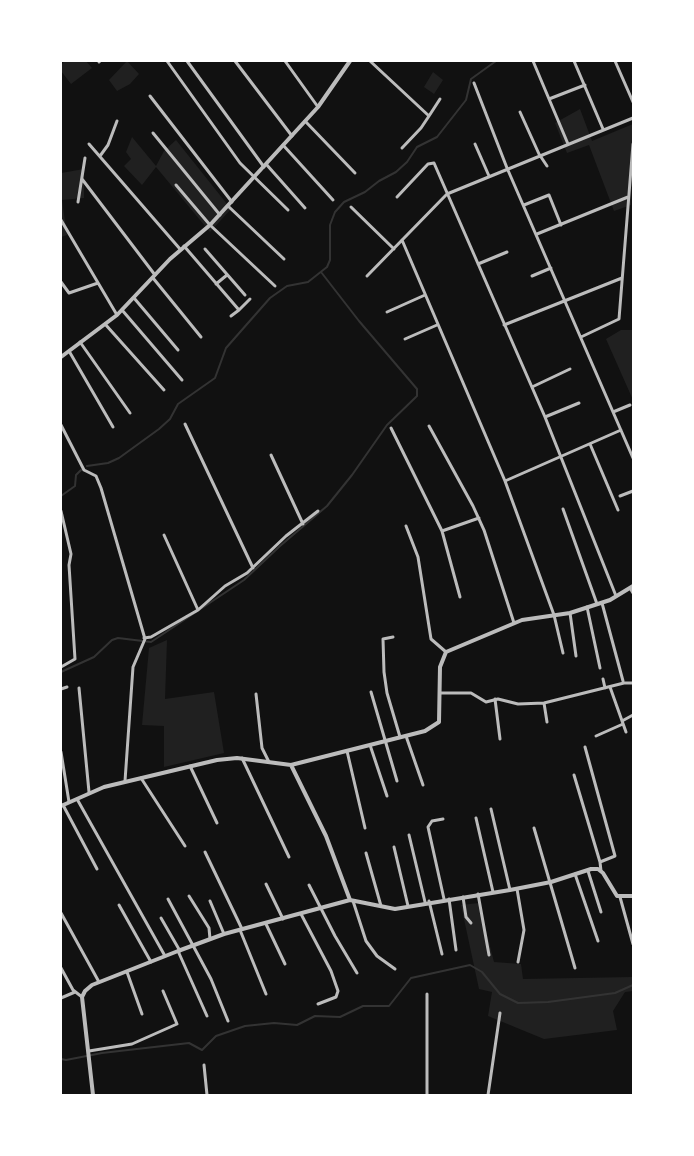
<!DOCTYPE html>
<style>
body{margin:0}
#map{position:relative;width:694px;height:1156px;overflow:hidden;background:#111;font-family:"Titillium Web",sans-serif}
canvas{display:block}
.frame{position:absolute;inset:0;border:62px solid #fff;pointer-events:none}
</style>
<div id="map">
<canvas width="694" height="1156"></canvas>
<div class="frame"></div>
</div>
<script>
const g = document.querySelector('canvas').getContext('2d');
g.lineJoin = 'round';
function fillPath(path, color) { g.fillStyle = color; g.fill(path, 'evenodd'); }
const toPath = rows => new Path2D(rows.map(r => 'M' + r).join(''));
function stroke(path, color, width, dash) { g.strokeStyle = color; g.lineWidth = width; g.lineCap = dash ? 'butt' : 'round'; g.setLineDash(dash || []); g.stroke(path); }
fillPath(toPath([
 [65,61,86,61,92,68,71,84,61,71,61,65],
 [127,61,139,74,130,84,117,91,109,80],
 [433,72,443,80,434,94,424,87],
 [580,109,592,141,633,124,631,205,614,211,589,145,567,153,555,123],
 [132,137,156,166,164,151,176,140,231,209,210,232,156,167,142,185,124,166,131,159,126,152],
 [84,169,84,198,62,200,67,235,61,237,61,173],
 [621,330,633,330,633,400,606,339],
 [167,640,165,699,214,692,224,753,164,767,164,726,142,725,149,648],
 [479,903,494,962,521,964,523,979,633,977,633,991,625,992,613,1011,617,1030,544,1039,488,1016,492,992,479,989,461,905]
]), '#202020');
stroke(toPath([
 [87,466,108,463,119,458,159,429,170,419,178,404,215,378,226,348,270,298,287,286,308,282,327,267,330,260,330,225,335,212,344,202,365,192,379,181,396,172,407,162,417,147,437,137,466,100,471,79,496,61],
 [61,496,75,486,76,475,81,470],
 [61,672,94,657,112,640,118,638,151,642,244,580,280,546,327,506,352,475,387,425,417,396,417,389,359,321,321,272],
 [61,1059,66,1060,102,1053,189,1043,202,1050,216,1036,245,1026,274,1023,297,1025,315,1016,340,1017,363,1006,389,1006,411,978,470,965,482,972,500,994,518,1003,548,1002,615,993,633,985]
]), '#333', 2);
stroke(toPath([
 [167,61,240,163,288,210],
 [187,61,264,167],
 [235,61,292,136],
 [285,61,318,107],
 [370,61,429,116,421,128,402,148],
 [533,61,568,144],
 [574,61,603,129],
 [615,61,633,102],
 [99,62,100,61],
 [474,83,507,168,633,458],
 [150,96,232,202],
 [549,99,585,85],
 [520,112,539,154,547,166],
 [429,116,440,99],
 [305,121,355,173],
 [153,133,220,215],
 [89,144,180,249],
 [475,144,489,176],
 [283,145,333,200],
 [100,156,108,145,117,121],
 [266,164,305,208],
 [82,179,155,275],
 [176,185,210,225,275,286],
 [397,197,428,164,434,163,545,417,616,596],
 [78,202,85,158],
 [524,205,549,195,561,225],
 [228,206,284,259],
 [351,207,394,249],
 [61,220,117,315],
 [537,234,628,197],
 [402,240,505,481,554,615,563,653],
 [184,246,239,310,250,299],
 [205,249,245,295],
 [478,264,507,252],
 [367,276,447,194,633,118],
 [532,276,551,268],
 [153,278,201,337],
 [61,282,69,293,98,283],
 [216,284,227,275],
 [134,298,178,350],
 [122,310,182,380],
 [387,312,425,295],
 [231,316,239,310],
 [105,324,164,390],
 [504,325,622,278],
 [581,337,619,319,633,144],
 [405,339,437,325],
 [80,342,130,413],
 [69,351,113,427],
 [532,387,570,369],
 [613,412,630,405],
 [545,417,579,403],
 [185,424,253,568],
 [61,425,84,470,96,476,101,488,145,639,133,667,125,781],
 [429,426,473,506,484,530,514,623],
 [391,428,442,531,460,597],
 [590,444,618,510],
 [271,455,303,524],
 [505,481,621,430],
 [620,496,633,491],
 [563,509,597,604],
 [61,511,71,554,69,565,75,659,61,667],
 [406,526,418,557,431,639,446,652],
 [442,531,479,518],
 [164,535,198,610],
 [630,588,633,593],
 [602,603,623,681],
 [587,607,600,668],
 [570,613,576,656],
 [393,637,383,639,384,672,387,693,400,737],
 [144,638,151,637,198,610,225,586,247,573,286,536,318,511],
 [603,679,605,688],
 [610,687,626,732],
 [79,688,89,792],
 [61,689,67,687],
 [371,692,397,781],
 [440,693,471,693,486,702,498,699,518,704,544,703,624,683,633,683],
 [256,694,262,748,269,762],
 [495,699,500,739],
 [544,703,547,722],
 [622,721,633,715],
 [406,736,423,785],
 [596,736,623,724],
 [370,745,387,796],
 [585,747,615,856,600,862],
 [347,751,365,828],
 [61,752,69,802],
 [242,758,289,857],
 [190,766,217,823],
 [574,775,600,862,601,871],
 [141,778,185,846],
 [77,799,165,956],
 [63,805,97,869],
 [491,809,510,890],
 [476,818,493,892],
 [443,819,432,821,428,827,444,899],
 [534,828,575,968],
 [409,835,425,902],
 [394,847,408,906],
 [205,852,242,929],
 [366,853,381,906],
 [588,871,601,912],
 [575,874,598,941],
 [266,884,283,919],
 [309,885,335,936,357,973],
 [517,889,524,930,518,962],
 [478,894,489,955],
 [189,896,209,928,210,939],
 [463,897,466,917,471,923],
 [620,897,633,944],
 [168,899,211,979,228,1021],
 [449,899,456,950],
 [210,901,224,934],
 [353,901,366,941,377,956,395,969],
 [429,901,442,954],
 [119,905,151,962],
 [61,913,99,982],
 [301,914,331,971,338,991,336,997,318,1004],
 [161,918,180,951],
 [266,924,285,964],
 [240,930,266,994],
 [178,951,207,1016],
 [61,968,73,990,82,997],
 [127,972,142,1014],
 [427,994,427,1095],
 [61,998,75,992],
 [89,1051,132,1044,177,1024,163,991],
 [204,1065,207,1095],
 [488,1095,500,1013]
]), '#bcbcbc', 3);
stroke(toPath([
 [61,357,117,315,170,259,210,225,318,107,350,61],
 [291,765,326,836,350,900],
 [61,806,104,787,217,760,237,758,291,765,425,731,439,722,440,667,446,652,522,620,570,613,610,600,633,586],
 [93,1095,82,997,85,991,92,985,178,951,224,934,350,900,395,909,510,890,551,882,591,869,598,869,603,873,617,896,633,896]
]), '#bcbcbc', 4);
</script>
